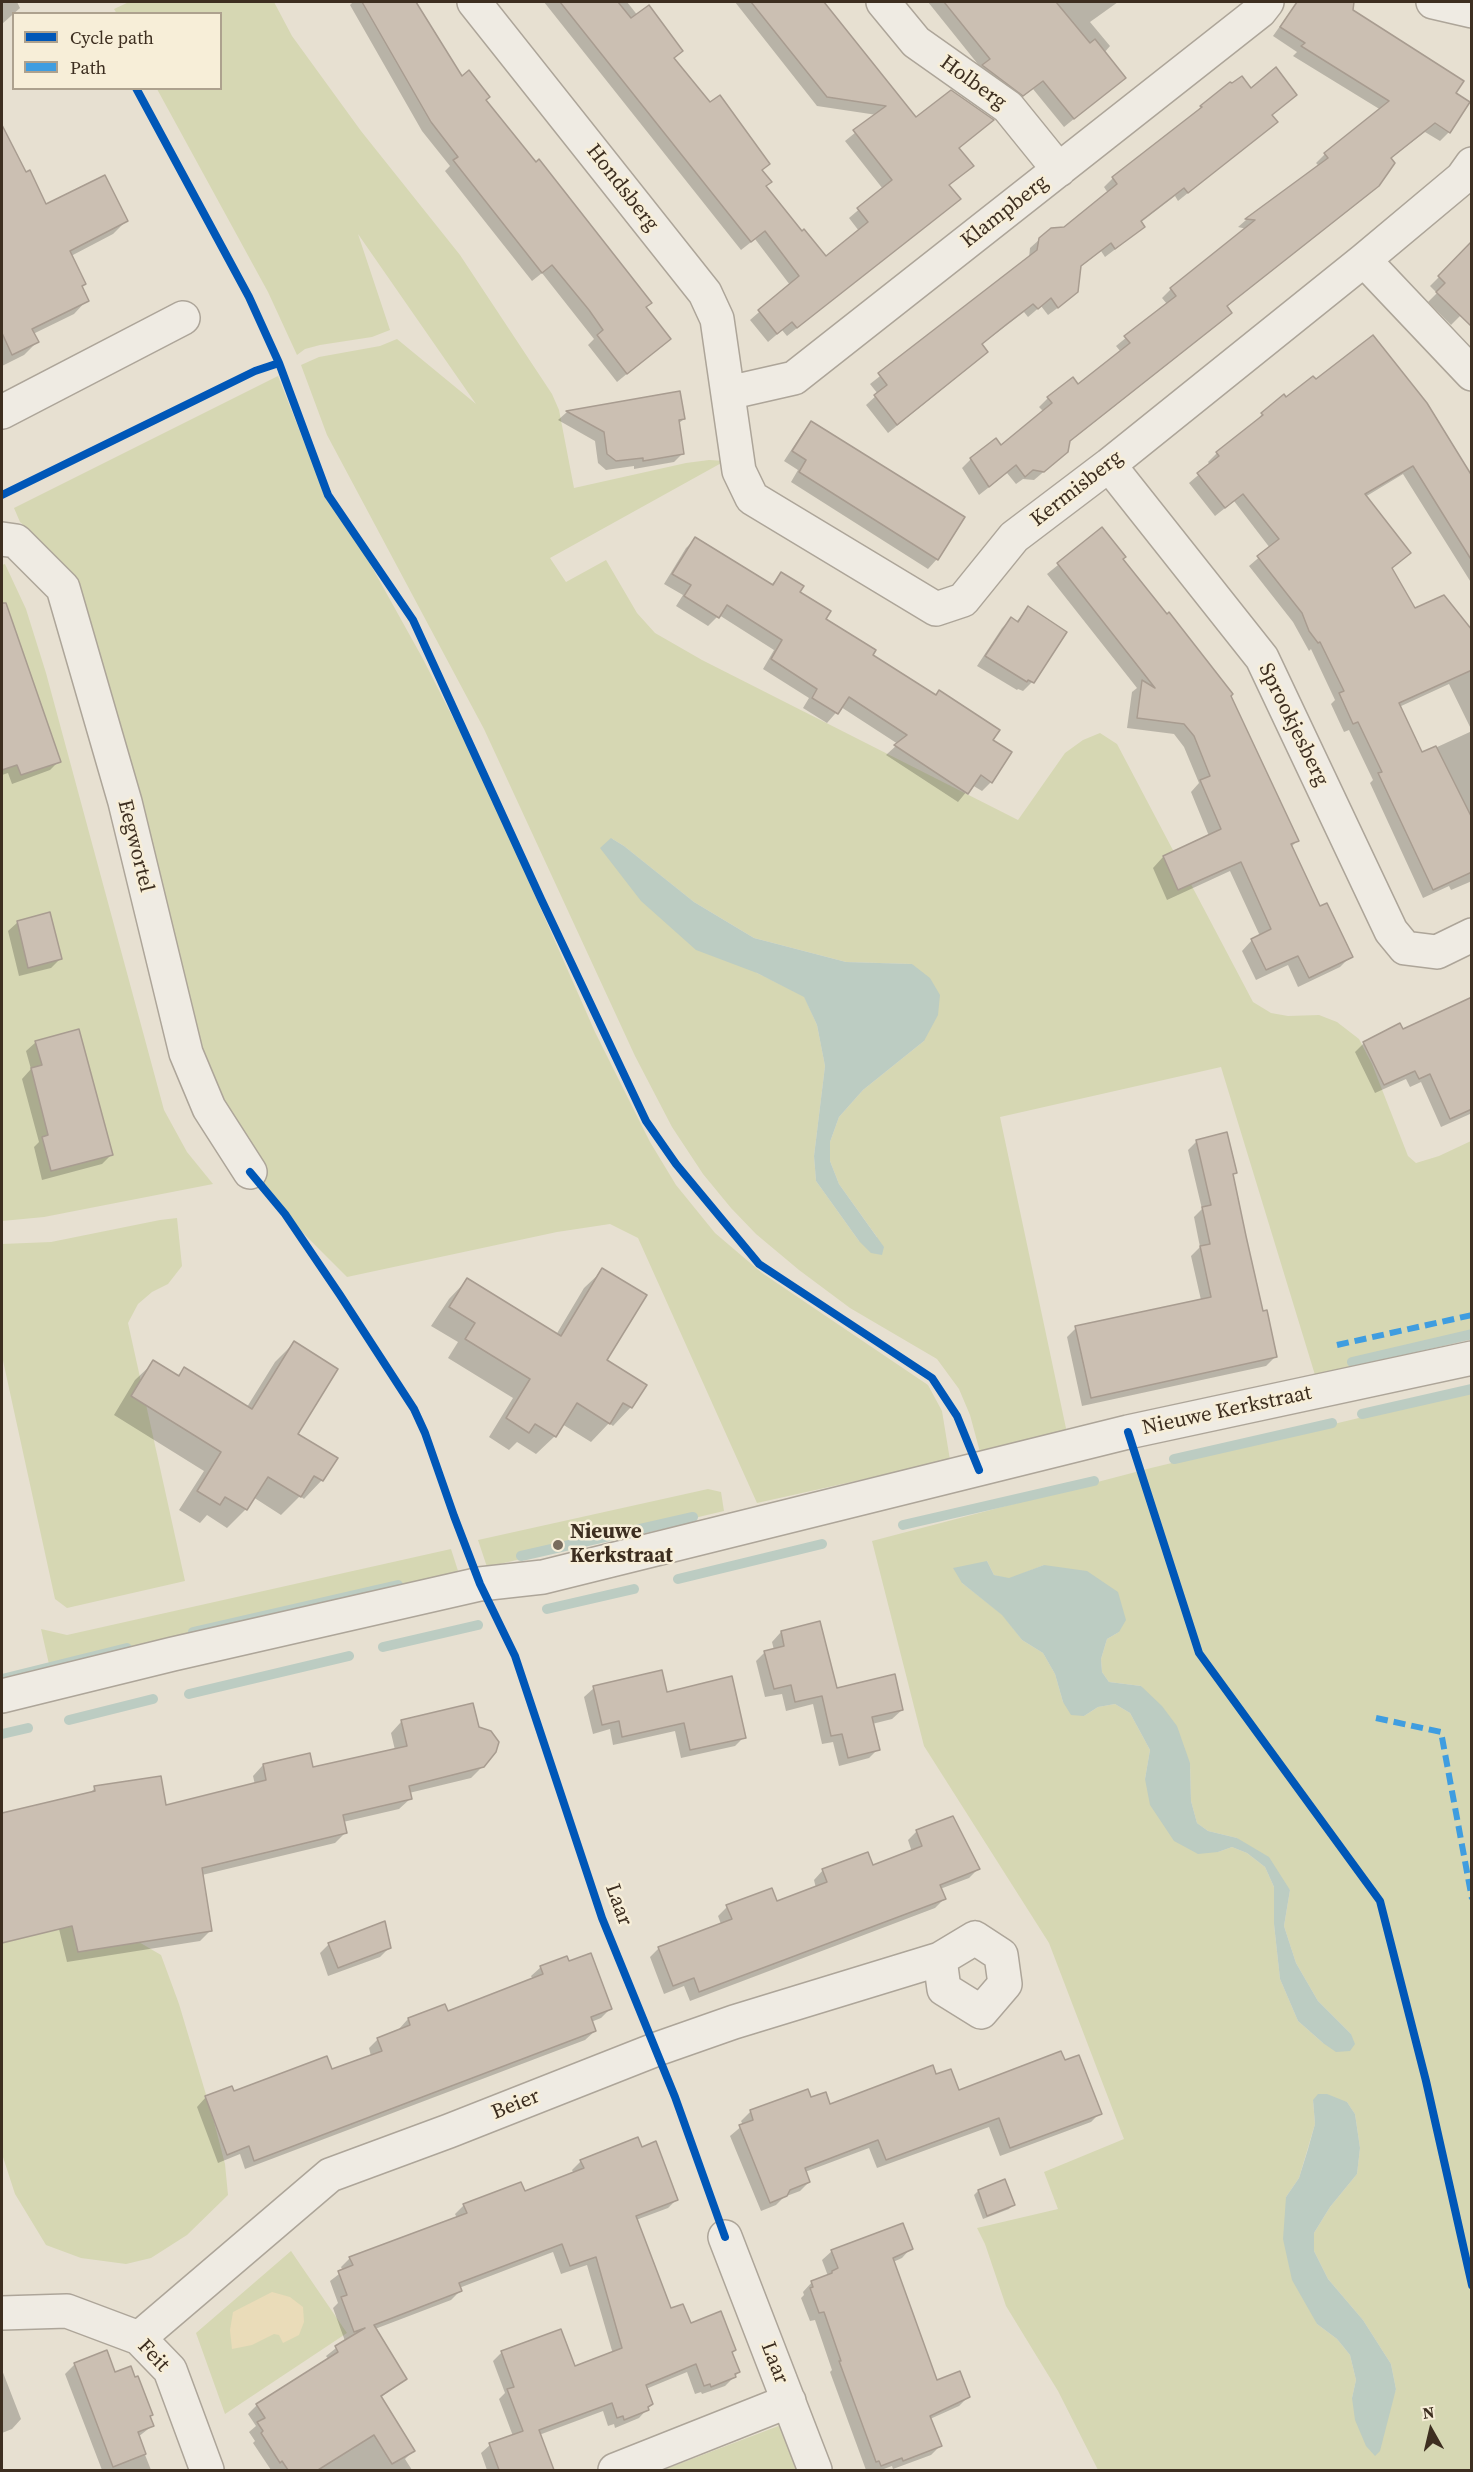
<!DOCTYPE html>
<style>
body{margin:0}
#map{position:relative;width:1473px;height:2472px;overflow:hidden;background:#e7e0d1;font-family:"Source Serif 4",serif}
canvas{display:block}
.frame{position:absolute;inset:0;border:3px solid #3d2e20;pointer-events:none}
.legend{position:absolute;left:12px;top:12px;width:210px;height:78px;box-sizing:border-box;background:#f7eed8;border:2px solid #ada18e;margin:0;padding:8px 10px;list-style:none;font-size:18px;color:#3d2e20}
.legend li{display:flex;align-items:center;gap:12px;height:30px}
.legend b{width:30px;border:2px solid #ada18e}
.north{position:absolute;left:1401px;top:2400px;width:60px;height:60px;-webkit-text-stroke:4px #f7eed8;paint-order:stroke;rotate:352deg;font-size:16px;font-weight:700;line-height:24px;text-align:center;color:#3d2e20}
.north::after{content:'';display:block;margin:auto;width:21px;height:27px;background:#3d2e20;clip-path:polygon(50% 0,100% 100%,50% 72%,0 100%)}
</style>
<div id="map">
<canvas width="1473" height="2472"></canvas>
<div class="frame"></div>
<ul class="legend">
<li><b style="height:8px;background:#0057b8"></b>Cycle path</li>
<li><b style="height:8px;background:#3f9de0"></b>Path</li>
</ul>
<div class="north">N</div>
</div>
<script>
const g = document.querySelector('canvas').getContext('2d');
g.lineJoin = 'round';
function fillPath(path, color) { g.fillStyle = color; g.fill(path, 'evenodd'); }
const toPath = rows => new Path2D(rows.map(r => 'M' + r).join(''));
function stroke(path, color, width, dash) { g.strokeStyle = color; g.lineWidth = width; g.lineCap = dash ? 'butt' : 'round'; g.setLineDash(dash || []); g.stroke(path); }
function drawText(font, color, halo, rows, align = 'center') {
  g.font = font + ' "Source Serif 4",serif'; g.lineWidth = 5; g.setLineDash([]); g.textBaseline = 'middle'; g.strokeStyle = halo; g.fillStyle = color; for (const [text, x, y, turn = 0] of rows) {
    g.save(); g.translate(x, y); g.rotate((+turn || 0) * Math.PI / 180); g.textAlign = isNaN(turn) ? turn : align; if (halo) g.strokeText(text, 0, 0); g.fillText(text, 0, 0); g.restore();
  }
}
fillPath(toPath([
 [129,2,274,2,292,36,361,131,460,255,552,394,559,410,574,488,686,463,709,460,725,461,550,558,566,582,606,560,637,613,655,633,702,660,1018,820,1065,753,1083,740,1100,733,1117,744,1253,1002,1271,1013,1288,1016,1319,1015,1337,1022,1359,1039,1372,1064,1408,1156,1416,1163,1439,1156,1471,1141,1471,1339,1315,1375,1221,1067,1000,1117,1067,1433,980,1452,970,1415,959,1389,937,1359,850,1308,799,1270,756,1234,731,1208,703,1174,672,1127,635,1056,484,729,327,435,301,365,319,357,380,346,397,339,476,404,358,234,390,330,372,337,320,345,305,349,297,355,268,292,157,89,220,88,220,14,117,14,114,9],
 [611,838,624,846,694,902,754,938,846,962,912,964,924,1041,863,1090,839,1117,830,1142,830,1161,839,1184,877,1237,859,1241,816,1181,814,1156,825,1066,817,1025,804,996,757,973],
 [278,376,304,442,333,502,368,560,423,659,481,773,595,1032,650,1142,676,1185,715,1233,762,1273,928,1385,942,1411,950,1460,757,1503,638,1238,610,1224,557,1232,347,1277,251,1181,223,1145,78,605,55,555,20,522,14,508],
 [5,564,26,609,46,673,164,1110,187,1152,213,1184,44,1217,2,1221,2,565],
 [177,1218,182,1266,168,1284,152,1292,138,1304,128,1323,185,1581,67,1608,55,1599,2,1356,2,1244,51,1242,160,1220],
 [1471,1391,1471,2470,1098,2470,1058,2391,1006,2306,985,2244,977,2228,1058,2209,1044,2172,1124,2139,1049,1943,924,1746,872,1541,1151,1468],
 [987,1561,994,1575,1009,1579,1044,1565,1119,1632,1107,1639,1101,1659,1102,1672,1109,1682,1141,1686,1190,1763,1191,1801,1197,1823,1208,1831,1237,1838,1290,1890,1284,1926,1296,1963,1318,2001,1351,2034,1323,2043,1298,2021,1280,1979,1274,1924,1274,1887,1265,1867,1247,1853,1232,1847,1218,1852,1145,1779,1150,1750,1130,1713,1115,1704,1098,1707,1084,1716,1063,1702,1055,1674,1043,1653,1022,1640,1003,1615,962,1583],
 [1313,2100,1347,2102,1355,2114,1360,2148,1357,2174,1330,2207,1314,2233,1314,2251,1328,2279,1363,2320,1391,2364,1396,2389,1389,2409,1352,2398,1356,2380,1350,2355,1337,2339,1317,2324,1286,2197,1299,2178,1315,2124],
 [708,1489,721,1492,724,1511,487,1567,478,1540],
 [451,1549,459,1574,51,1673,41,1629,67,1635],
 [53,1926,115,1928,161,1955,179,2004,213,2118,225,2164,228,2195,187,2235,151,2258,126,2264,81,2258,46,2245,15,2194,2,2154,2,1933],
 [291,2251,347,2333,225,2414,196,2333],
 [781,2425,799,2470,663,2470]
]), '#d6d7b3');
fillPath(toPath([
 [272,2292,290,2297,303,2307,304,2322,299,2335,283,2343,279,2335,274,2334,252,2345,232,2349,230,2330,233,2312]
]), '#eadcb9');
fillPath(toPath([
 [611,838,624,846,694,902,754,938,846,962,912,964,930,978,940,995,938,1015,924,1041,863,1090,839,1117,830,1142,830,1161,839,1184,884,1247,882,1255,871,1253,859,1241,816,1181,814,1156,825,1066,817,1025,804,997,757,973,696,950,641,901,600,848],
 [987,1561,994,1575,1009,1578,1044,1565,1087,1571,1118,1592,1126,1620,1119,1632,1107,1639,1101,1659,1102,1672,1109,1682,1141,1686,1162,1706,1177,1726,1190,1763,1191,1801,1197,1823,1208,1831,1237,1838,1269,1857,1290,1890,1284,1926,1296,1963,1318,2001,1351,2034,1355,2044,1350,2051,1336,2052,1323,2043,1298,2021,1280,1979,1274,1924,1274,1887,1265,1867,1247,1853,1232,1847,1218,1852,1198,1854,1174,1841,1150,1805,1145,1779,1150,1750,1130,1713,1115,1704,1098,1707,1084,1716,1071,1715,1063,1702,1055,1674,1043,1653,1022,1640,1002,1615,962,1583,953,1568],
 [1318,2094,1327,2094,1347,2102,1355,2114,1360,2148,1357,2174,1330,2207,1314,2233,1314,2251,1328,2279,1363,2320,1391,2364,1396,2389,1380,2451,1375,2456,1366,2446,1355,2420,1352,2398,1356,2380,1350,2355,1337,2339,1317,2324,1292,2280,1283,2239,1286,2197,1299,2178,1308,2149,1315,2124,1313,2100]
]), '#bcccc2');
fillPath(toPath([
 [2,2,17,2,20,8,2,24],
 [353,2,415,2,461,78,485,100,650,303,645,308,669,339,617,382,588,345,594,339,542,273,532,281,445,171,450,166,422,131,350,5],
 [544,2,627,2,761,171,765,187,801,233,826,258,859,231,849,218,883,189,845,141,877,115,817,106,735,2,823,2,916,119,958,149,972,166,948,186,959,199,787,336,782,330,768,342,750,320,790,285,755,239,741,250],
 [928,2,1118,2,1090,22,1110,46,1104,53,1124,78,1064,127,1033,89,1013,104,981,68],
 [1297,2,1305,2,1313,7,1317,2,1352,2,1352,11,1454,93,1449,132,1440,141,1425,132,1390,159,1378,185,1368,195,1226,307,1230,313,1221,322,1068,443,1067,452,1034,480,1023,479,1016,484,1007,473,979,495,962,468,971,459,996,440,1001,447,1044,412,1039,407,1048,398,1078,386,1121,352,1116,346,1167,304,1162,298,1171,289,1247,229,1238,227,1246,220,1319,166,1316,163,1325,154,1381,110,1293,56,1297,52,1273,36],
 [1230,84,1276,122,1178,201,1175,196,1140,223,1143,226,1134,235,1105,257,1101,251,1079,268,1067,301,1048,315,1041,306,1028,317,1024,312,981,345,977,361,888,433,866,405,878,394,870,384,1029,258,1030,248,1040,239,1065,229,1108,193,1104,187,1113,178,1193,116,1201,107],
 [18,160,46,206,126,221,113,234,71,256,87,300,74,314,33,334,37,342,24,355,2,366,2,168],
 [1472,244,1472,304,1451,325,1428,302,1437,293,1430,286],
 [679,393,684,419,678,424,683,453,674,462,634,469,634,466,606,470,598,463,595,441,558,420,567,412],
 [1262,414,1472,479,1472,584,1403,474,1365,497,1391,569,1414,610,1472,632,1472,731,1449,684,1399,707,1422,754,1472,731,1472,881,1451,890,1449,886,1423,898,1370,783,1373,780,1349,730,1344,732,1331,704,1335,700,1311,649,1309,651,1293,622,1249,566,1270,548,1234,501,1215,516,1189,483,1210,465,1208,462,1217,453,1254,424],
 [812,423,963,518,937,559,928,569,791,482,798,470,784,461,803,432],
 [1102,529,1121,560,1229,697,1297,841,1291,847,1319,908,1351,956,1340,967,1298,987,1288,965,1256,980,1242,951,1252,940,1260,936,1230,871,1167,900,1153,868,1163,857,1209,836,1191,792,1199,783,1184,747,1174,734,1127,728,1132,692,1137,688,1047,574],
 [695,539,771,585,781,574,824,620,991,740,991,782,982,791,972,785,958,802,886,755,898,744,841,707,827,723,803,708,809,698,763,669,774,650,719,615,708,626,676,606,683,595,664,584,686,548],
 [1028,608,1032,682,1023,691,1018,689,1017,690,977,666,1002,628,1011,619,1016,622],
 [20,647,59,761,50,770,12,784,8,773,2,775,2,653],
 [18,922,60,959,51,968,19,976,8,931],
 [1403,1031,1472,1089,1470,1114,1441,1127,1421,1082,1410,1087,1406,1079,1375,1093,1355,1052,1364,1043],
 [36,1042,111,1155,102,1164,42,1180,34,1147,39,1142,22,1079,31,1069,26,1051],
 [1197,1141,1235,1172,1231,1176,1262,1313,1275,1357,1266,1366,1082,1406,1067,1337,1076,1328,1201,1300,1191,1256,1200,1247,1194,1217,1202,1209,1188,1150],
 [603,1270,605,1361,631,1407,613,1426,609,1423,591,1442,562,1424,555,1436,536,1454,517,1442,509,1450,489,1437,513,1398,448,1358,458,1342,431,1326,449,1299,467,1280,556,1335,584,1288],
 [294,1343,296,1434,336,1458,322,1480,304,1499,300,1496,281,1515,253,1497,246,1509,227,1528,207,1515,200,1523,179,1510,204,1471,114,1415,135,1380,154,1362,177,1376,184,1369,247,1407,275,1362],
 [781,1632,836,1690,902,1710,892,1719,872,1724,878,1749,869,1758,839,1766,833,1742,822,1744,813,1704,786,1711,782,1694,765,1697,756,1661,765,1652,774,1650,772,1642],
 [594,1688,666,1693,744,1737,735,1746,681,1758,675,1731,613,1745,610,1729,593,1734,584,1697],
 [401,1722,483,1766,471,1778,409,1793,410,1799,399,1809,343,1822,345,1833,335,1843,202,1875,211,1930,200,1941,67,1962,59,1929,100,1865,2,1889,2,1814,89,1794,95,1788,165,1807,255,1785,253,1776,263,1765,312,1769,395,1750,391,1733],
 [917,1831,978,1869,969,1878,940,1889,944,1899,935,1908,690,2001,684,1986,664,1994,650,1957,659,1948,721,1924,718,1916,727,1907,776,1903,816,1888,814,1880,823,1870,872,1867,912,1852,908,1840],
 [329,1944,389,1948,380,1957,328,1976,320,1953],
 [541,1967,610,2009,601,2018,591,2022,595,2031,585,2040,245,2169,240,2154,218,2163,197,2107,206,2097,332,2071,371,2056,369,2048,378,2039,400,2031,399,2029,408,2019,447,2013,533,1980,531,1976],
 [1064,2061,1100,2113,1091,2122,1000,2156,989,2127,877,2168,869,2148,805,2172,809,2182,800,2191,784,2197,776,2205,761,2211,730,2136,743,2125,741,2121,751,2111,810,2099,829,2106,935,2076,958,2092],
 [641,2149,677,2199,668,2208,636,2220,670,2310,731,2352,739,2372,725,2386,702,2394,701,2392,695,2394,687,2372,646,2389,652,2404,639,2418,615,2428,614,2424,608,2426,603,2411,539,2435,553,2470,487,2470,481,2453,490,2445,513,2436,499,2399,505,2393,493,2361,502,2352,574,2368,613,2354,587,2265,561,2274,553,2252,459,2288,460,2291,451,2300,375,2329,405,2379,380,2398,413,2451,405,2459,412,2470,271,2470,253,2443,255,2441,249,2432,256,2426,248,2414,257,2405,329,2360,326,2356,345,2341,333,2308,338,2303,330,2281,343,2271,341,2267,350,2258,457,2218,455,2214,464,2205,524,2193,574,2174,572,2170,581,2161],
 [978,2191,1013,2205,1009,2209,983,2219,974,2195],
 [911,2248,902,2258,893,2262,937,2382,968,2397,959,2406,930,2419,940,2446,931,2455,893,2469,892,2466,881,2470,866,2470,830,2372,832,2370,815,2320,810,2321,801,2298,804,2295,803,2292,812,2282,828,2276,822,2260,832,2251],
 [106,2352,115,2374,149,2417,152,2426,138,2437,151,2470,102,2470,65,2374,74,2365],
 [2,2370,21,2419,12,2429,2,2433]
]), '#0003');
stroke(toPath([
 [1352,1362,1472,1334],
 [1362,1414,1472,1389],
 [1174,1459,1332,1423],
 [903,1525,1094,1481],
 [521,1556,693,1517],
 [678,1579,822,1544],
 [547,1609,634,1589],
 [193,1632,398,1585],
 [383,1647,478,1625],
 [2,1679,127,1648],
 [189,1694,349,1656],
 [69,1720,153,1699],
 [2,1734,28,1728]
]), '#bcccc2', 10);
const building = toPath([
 [362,2,416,2,462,76,469,70,490,97,486,100,536,162,539,159,652,303,646,307,671,339,627,374,597,335,603,330,589,310,552,265,542,273,453,160,458,157,431,122,362,2],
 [560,2,618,2,631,18,649,5,683,51,674,58,710,102,720,95,770,164,762,170,772,182,766,186,802,231,804,229,826,256,868,222,857,208,892,180,853,130,886,106,827,97,751,2,824,2,916,117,951,90,994,120,959,148,974,166,949,185,961,199,797,328,792,322,777,334,758,310,799,276,765,231,751,242,560,2],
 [944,2,1056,2,1090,43,1095,39,1126,78,1074,119,1043,81,1023,96,982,65,990,59,944,2],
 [1297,2,1354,2,1353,10,1464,81,1456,93,1470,102,1450,133,1435,123,1391,158,1395,163,1379,186,1227,306,1232,313,1070,441,1068,452,1044,472,1033,470,1025,477,1016,465,989,487,970,458,996,438,1001,445,1052,403,1047,397,1073,377,1078,384,1130,343,1124,336,1176,296,1170,288,1255,220,1245,219,1328,158,1324,153,1389,101,1301,46,1305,43,1280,27,1297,2],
 [1276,67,1297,95,1272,115,1278,122,1188,193,1184,188,1141,221,1145,227,1115,249,1111,243,1081,266,1078,292,1058,308,1051,298,1038,309,1033,304,1007,324,982,344,988,352,897,425,874,395,887,385,878,373,1037,250,1039,238,1051,228,1064,227,1117,184,1112,177,1202,107,1200,106,1230,82,1232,83,1242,76,1251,88,1276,67],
 [2,125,26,172,30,170,46,204,105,175,128,221,70,251,86,284,82,286,89,301,32,329,39,342,12,355,2,333,2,125],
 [1472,241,1472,327,1436,292,1445,283,1438,276,1472,241],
 [1373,335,1427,403,1472,476,1472,561,1413,466,1365,494,1411,553,1392,568,1415,608,1444,595,1472,630,1472,670,1399,703,1422,752,1436,746,1472,818,1472,872,1433,890,1378,773,1382,772,1358,722,1353,724,1339,693,1344,691,1320,642,1318,643,1309,631,1302,613,1257,556,1279,539,1243,494,1225,508,1197,473,1219,456,1216,452,1263,415,1261,413,1284,394,1286,397,1313,376,1316,379,1373,335],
 [680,391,685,419,679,420,684,454,643,461,643,458,616,461,607,454,604,432,566,411,680,391],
 [811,421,965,517,938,560,799,472,806,460,792,451,811,421],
 [1102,527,1126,557,1123,559,1167,614,1169,612,1233,694,1231,696,1299,841,1291,844,1320,906,1327,903,1353,957,1309,978,1298,956,1266,970,1251,939,1271,929,1241,862,1178,890,1163,856,1221,829,1200,780,1210,776,1194,736,1184,724,1137,718,1142,680,1155,688,1057,563,1102,527],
 [695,537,773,585,781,572,804,586,800,592,831,611,826,619,876,650,873,655,936,695,939,690,1000,730,993,740,1012,752,992,783,981,775,968,794,894,745,907,735,849,697,838,714,812,698,817,689,771,659,782,640,727,605,719,618,684,596,691,585,672,574,695,537],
 [2,603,6,603,61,762,21,775,17,765,2,770,2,603],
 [1028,606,1067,632,1034,683,1028,680,1027,682,985,656,1011,617,1018,622,1028,606],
 [50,912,62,959,28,968,17,921,50,912],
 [1472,997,1472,1109,1450,1119,1430,1074,1419,1079,1415,1071,1384,1085,1363,1042,1400,1023,1403,1029,1472,997],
 [79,1029,113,1155,51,1171,42,1137,48,1135,31,1068,42,1065,35,1041,79,1029],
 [1227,1132,1237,1173,1233,1174,1246,1236,1263,1311,1267,1310,1277,1357,1091,1398,1075,1326,1211,1297,1200,1246,1210,1244,1202,1207,1211,1205,1196,1140,1227,1132],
 [602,1268,647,1295,607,1360,647,1385,632,1408,623,1403,610,1424,577,1403,556,1437,535,1424,529,1433,506,1418,530,1379,465,1339,475,1323,449,1307,467,1278,561,1336,602,1268],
 [294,1341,338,1369,298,1434,338,1458,323,1481,314,1476,301,1497,268,1477,247,1510,225,1497,220,1505,197,1491,221,1452,131,1396,153,1360,179,1376,184,1367,252,1409,294,1341],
 [820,1621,837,1688,895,1674,903,1710,872,1717,880,1750,848,1758,842,1734,831,1736,822,1696,795,1702,791,1685,774,1689,764,1651,784,1646,781,1631,820,1621],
 [662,1670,667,1692,732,1676,746,1738,690,1750,684,1723,622,1737,619,1721,602,1725,593,1686,662,1670],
 [473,1703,479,1727,491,1731,499,1742,496,1752,484,1767,409,1786,412,1799,343,1815,347,1833,202,1868,212,1931,78,1952,72,1926,2,1943,2,1813,95,1791,94,1786,161,1776,166,1805,266,1780,263,1764,310,1753,313,1767,407,1746,401,1720,473,1703],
 [953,1816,980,1869,940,1885,946,1899,699,1992,694,1978,673,1986,658,1947,732,1919,726,1905,772,1888,777,1901,827,1882,822,1869,868,1852,873,1865,922,1846,916,1830,953,1816],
 [385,1921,391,1948,338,1968,328,1943,385,1921],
 [591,1953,612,2009,591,2017,596,2031,254,2161,249,2146,227,2155,205,2096,232,2086,234,2091,327,2056,332,2069,382,2051,377,2038,410,2025,408,2018,445,2004,448,2011,543,1974,540,1966,567,1956,569,1961,591,1953],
 [1061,2051,1065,2060,1079,2055,1102,2114,1010,2148,999,2118,886,2160,878,2140,805,2168,810,2182,790,2190,787,2196,770,2203,739,2125,753,2120,750,2110,808,2089,811,2097,826,2092,830,2104,933,2065,936,2074,951,2069,959,2090,1061,2051],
 [638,2137,642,2147,656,2141,678,2200,636,2216,671,2308,683,2304,691,2323,721,2311,736,2350,732,2352,740,2372,735,2374,736,2377,711,2387,710,2384,704,2386,696,2364,646,2385,653,2404,648,2407,649,2410,624,2420,623,2416,617,2418,612,2403,539,2430,554,2470,499,2470,489,2443,523,2431,507,2389,514,2387,501,2351,561,2329,575,2366,622,2348,596,2257,570,2266,562,2244,459,2283,462,2291,374,2325,407,2379,381,2396,415,2451,392,2464,374,2435,318,2470,288,2470,282,2461,280,2463,261,2433,263,2431,257,2422,265,2418,256,2404,338,2352,335,2346,365,2328,354,2332,341,2297,347,2295,338,2271,353,2265,349,2257,467,2213,463,2204,521,2182,525,2191,584,2168,580,2160,638,2137],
 [1005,2179,1015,2205,987,2216,978,2190,1005,2179],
 [903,2223,913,2249,893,2258,937,2380,960,2371,970,2397,930,2416,942,2446,903,2461,902,2458,881,2466,879,2461,876,2462,839,2361,841,2361,824,2312,819,2313,810,2288,813,2287,811,2281,832,2273,832,2271,838,2268,831,2250,903,2223],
 [107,2350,115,2372,131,2366,135,2377,138,2376,153,2415,150,2416,154,2426,138,2432,146,2454,113,2467,74,2363,107,2350]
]);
fillPath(building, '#cbbfb2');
stroke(building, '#a89c90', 1.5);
const minor = toPath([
 [474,2,705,293,717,319,739,471,752,498,936,609,963,600,1014,537,1109,465,1364,260,1462,178,1472,164],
 [883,2,916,42,1008,107,1059,170],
 [1433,2,1472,11],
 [1364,260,1472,374],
 [728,393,794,378,1260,11,1267,2],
 [2,412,183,318],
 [1109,465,1262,658,1391,931,1405,948,1437,952,1472,935],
 [2,539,16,541,63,588,125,802,186,1053,209,1108,250,1172],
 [2,1696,173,1654,480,1584,543,1577,1128,1432,1472,1358],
 [725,2237,815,2470],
 [2,2313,67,2311,139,2338,170,2370,207,2470],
 [139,2338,330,2175,449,2131,657,2049,734,2022,940,1959,975,1938,1001,1955,1005,1984,981,2012,944,1989,940,1959],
 [615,2470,789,2401]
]);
stroke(minor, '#ada599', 36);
stroke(minor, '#efebe3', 33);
stroke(toPath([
 [1337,1345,1472,1315],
 [1376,1718,1441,1732,1472,1899]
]), '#3f9de0', 6, [12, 6]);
stroke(toPath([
 [136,88,249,297,279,363,328,495,413,620,541,899,646,1121,676,1164,759,1264,932,1378,957,1416,979,1470],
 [2,495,255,371,279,363],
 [250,1172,285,1214,340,1295,414,1409,425,1433,454,1516,480,1584,515,1656,602,1918,675,2097,725,2237],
 [1128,1432,1199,1653,1380,1901,1426,2081,1472,2285]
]), '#0057b8', 8);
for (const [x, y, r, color] of [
 [558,1545,6,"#786c5e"]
]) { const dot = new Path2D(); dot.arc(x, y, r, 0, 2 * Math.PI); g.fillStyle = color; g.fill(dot); stroke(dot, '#f7eed8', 2); }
drawText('21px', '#3d2e20', '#f7eed8', [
 ["Holberg",973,83,36],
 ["Hondsberg",622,188,52],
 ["Klampberg",1005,212,-38],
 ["Kermisberg",1077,489,-38],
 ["Sprookjesberg",1293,725,64],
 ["Eegwortel",135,846,76],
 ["Nieuwe Kerkstraat",1227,1411,-12],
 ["Laar",618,1905,70],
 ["Beier",516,2105,-22],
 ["Feit",153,2356,47],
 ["Laar",774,2363,69]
]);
drawText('bold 21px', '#3d2e20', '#f7eed8', [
 ["Nieuwe",570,1533],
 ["Kerkstraat",570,1557]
], 'left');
</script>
